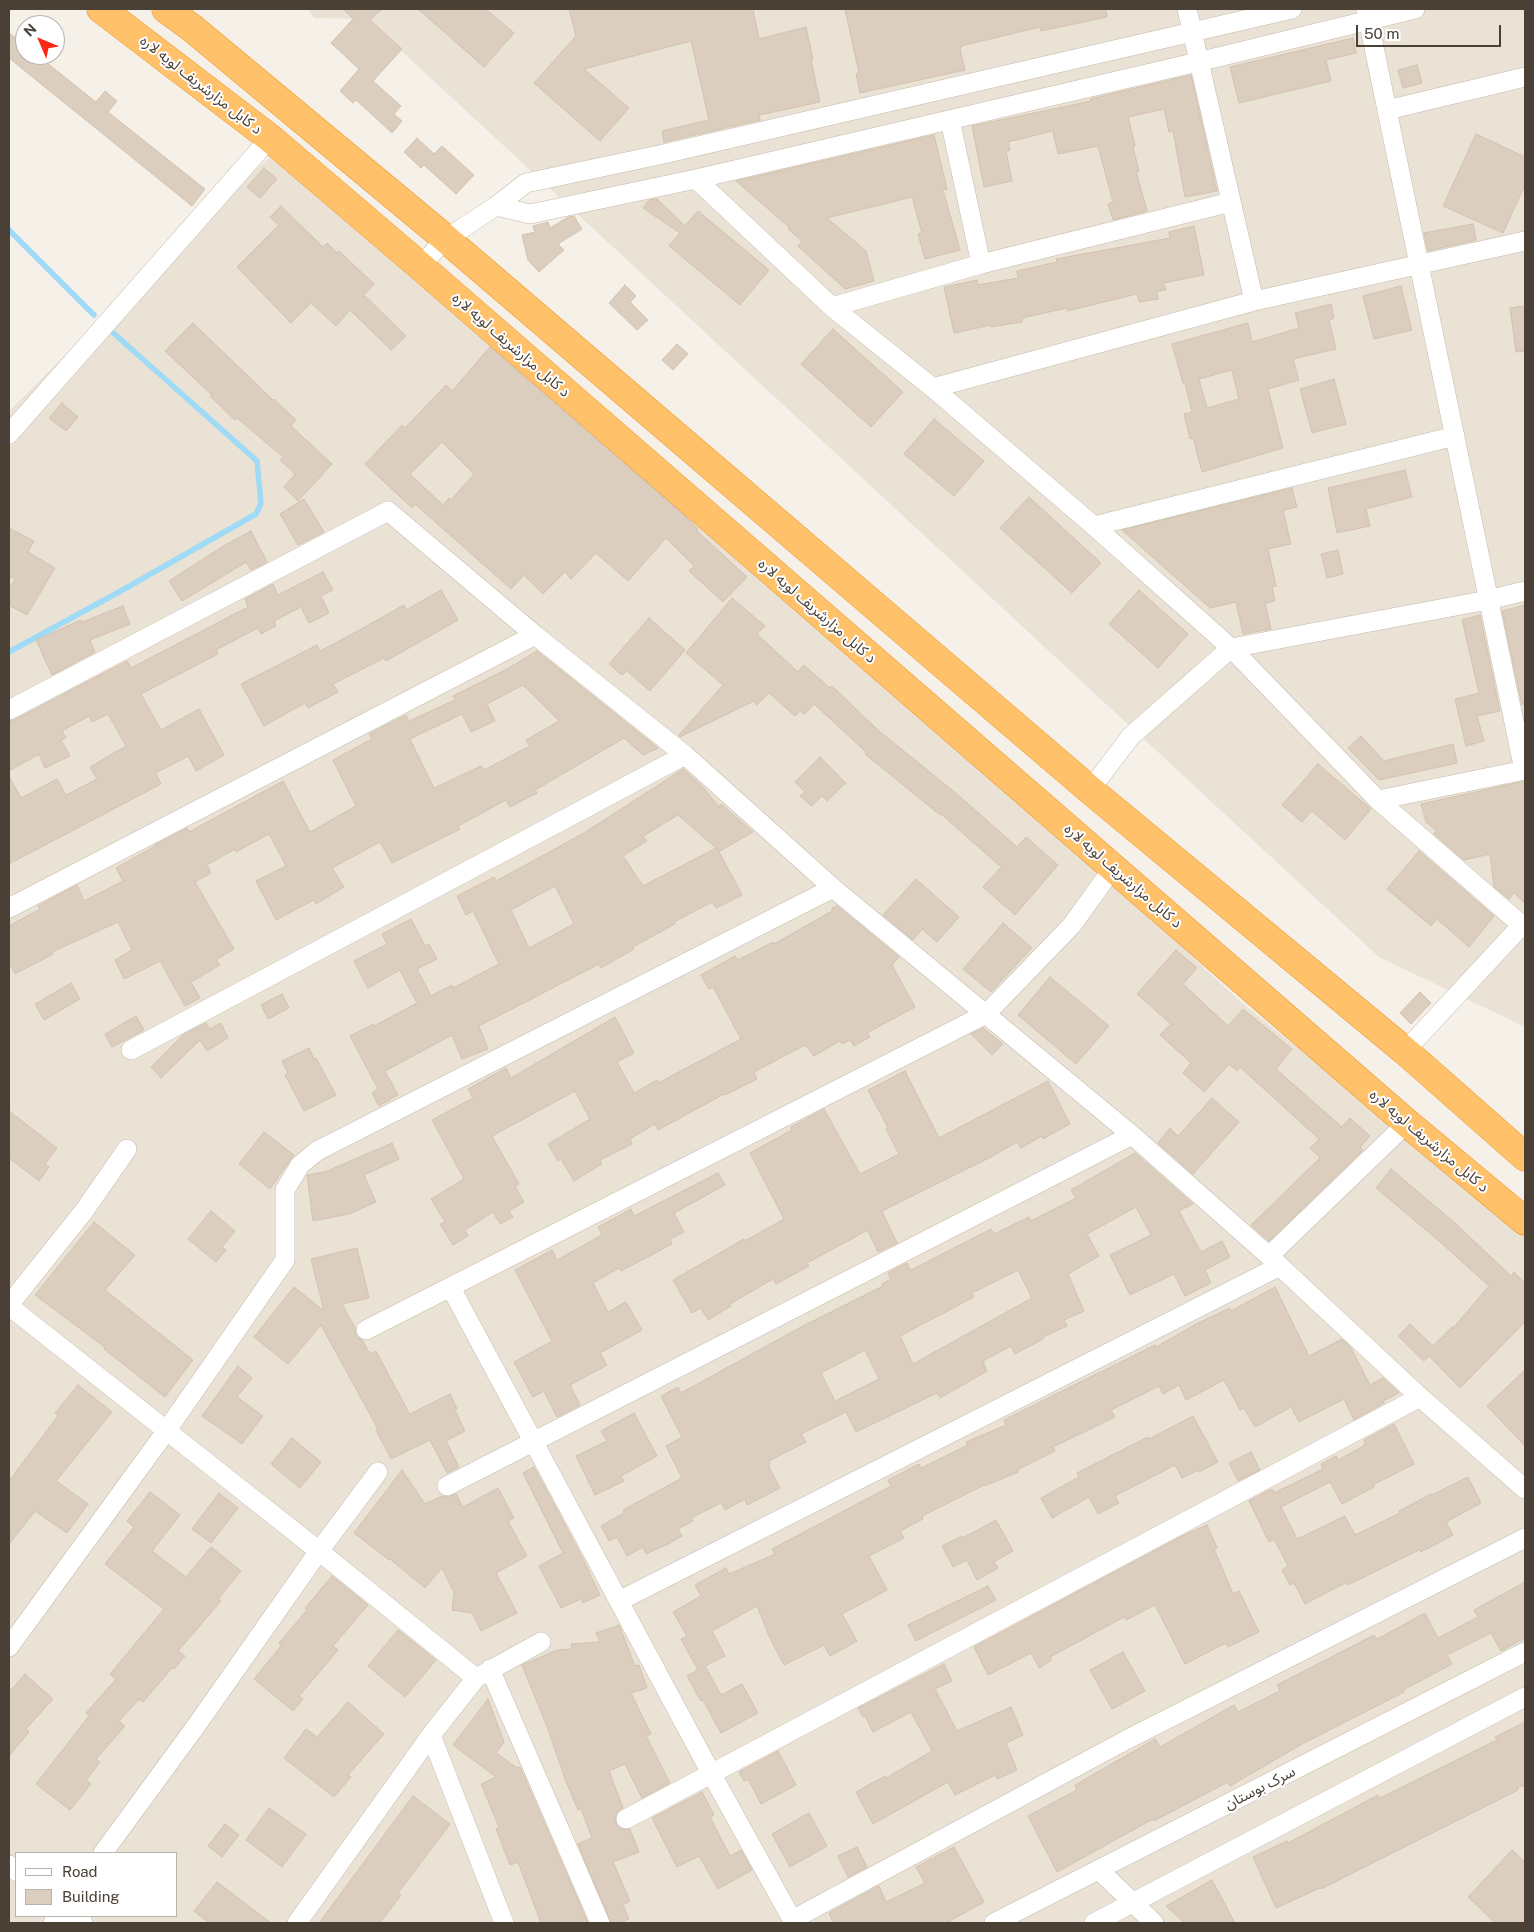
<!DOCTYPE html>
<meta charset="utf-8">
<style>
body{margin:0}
#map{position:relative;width:1534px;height:1932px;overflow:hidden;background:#f5f0e8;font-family:"Public Sans",sans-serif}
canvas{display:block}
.frame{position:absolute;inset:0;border:10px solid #4a4036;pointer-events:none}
.legend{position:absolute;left:15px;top:1852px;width:162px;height:65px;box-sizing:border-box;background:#fff;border:1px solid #b7b3af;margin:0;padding:6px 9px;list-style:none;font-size:15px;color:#4a4036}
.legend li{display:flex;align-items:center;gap:10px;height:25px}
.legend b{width:25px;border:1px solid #b7b3af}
.north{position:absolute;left:15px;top:15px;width:50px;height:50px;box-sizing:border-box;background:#fff;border:1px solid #b7b3af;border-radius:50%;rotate:315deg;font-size:14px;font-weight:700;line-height:20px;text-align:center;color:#4a4036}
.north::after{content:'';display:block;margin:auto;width:18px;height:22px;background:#ff2615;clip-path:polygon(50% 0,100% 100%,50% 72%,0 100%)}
.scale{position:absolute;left:1356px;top:25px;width:145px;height:22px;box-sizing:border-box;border:2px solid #4a4036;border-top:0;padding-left:6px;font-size:15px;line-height:18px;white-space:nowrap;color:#4a4036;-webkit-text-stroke:4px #fff;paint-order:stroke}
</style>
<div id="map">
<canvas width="1534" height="1932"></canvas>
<div class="frame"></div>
<ul class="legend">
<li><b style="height:6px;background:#fff"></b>Road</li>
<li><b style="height:14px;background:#dbcebf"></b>Building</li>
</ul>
<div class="north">N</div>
<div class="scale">50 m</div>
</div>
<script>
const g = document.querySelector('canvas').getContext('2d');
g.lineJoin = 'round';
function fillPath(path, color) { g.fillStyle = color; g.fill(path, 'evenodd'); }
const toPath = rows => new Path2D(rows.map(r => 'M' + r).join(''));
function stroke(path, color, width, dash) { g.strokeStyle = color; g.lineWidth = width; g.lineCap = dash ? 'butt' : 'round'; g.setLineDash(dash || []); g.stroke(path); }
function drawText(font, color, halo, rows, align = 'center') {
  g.font = font + ' "Public Sans","Noto Sans Arabic",sans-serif'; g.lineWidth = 4; g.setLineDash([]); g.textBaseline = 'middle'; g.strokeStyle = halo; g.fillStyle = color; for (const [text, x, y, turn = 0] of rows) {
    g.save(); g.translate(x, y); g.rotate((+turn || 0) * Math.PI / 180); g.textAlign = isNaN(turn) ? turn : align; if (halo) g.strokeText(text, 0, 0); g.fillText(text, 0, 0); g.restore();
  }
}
fillPath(toPath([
 [308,9,1525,9,1525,1027,1379,957,367,19,314,18],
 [272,156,1130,899,1241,1002,1525,1232,1525,1923,9,1923,9,411,239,183],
 [16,1853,176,1853,176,1916,16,1916]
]), '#eae2d5');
stroke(toPath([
 [9,230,94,315],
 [9,652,119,592,256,514,261,503,257,461,109,329]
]), '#9fdaf7', 5.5);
const building = toPath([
 [343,9,382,9,370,20,402,49,373,81,401,106,394,114,402,121,392,133,356,100,353,103,340,91,359,69,331,43,353,19,343,9],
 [418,9,486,9,514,33,484,67,418,9],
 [569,9,753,9,759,39,806,27,813,59,811,60,820,102,759,115,760,120,664,142,662,131,709,120,691,41,584,69,629,108,600,141,534,83,576,36,569,9],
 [845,9,1106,9,1107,17,1041,31,1040,27,961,46,960,49,965,70,860,93,856,74,859,73,845,9],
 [9,33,25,45,25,55,37,55,96,102,105,91,117,101,108,112,205,189,192,206,9,58,9,33],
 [1353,38,1356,53,1326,60,1331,81,1239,103,1230,67,1353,38],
 [1417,65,1422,83,1403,88,1398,70,1417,65],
 [1191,75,1217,191,1185,197,1173,131,1169,132,1164,109,1128,117,1135,146,1133,147,1139,171,1136,171,1147,211,1113,220,1108,204,1113,202,1098,146,1058,154,1053,131,1008,142,1010,150,1006,151,1012,181,984,187,972,126,1091,101,1090,99,1191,75],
 [1476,134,1525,157,1525,185,1503,233,1443,206,1476,134],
 [934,135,947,189,943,190,960,250,925,259,918,234,922,233,912,197,827,218,866,251,874,281,845,289,798,246,802,241,788,229,790,228,736,181,934,135],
 [417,138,434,154,442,146,474,175,456,194,424,165,421,168,404,152,417,138],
 [264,168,277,179,260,198,247,187,264,168],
 [657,199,685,226,698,211,769,270,740,305,669,246,680,233,643,208,649,200,657,199],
 [281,206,323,247,327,243,337,253,339,251,374,284,364,295,406,336,391,350,350,310,336,326,311,303,291,323,237,267,279,225,270,217,281,206],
 [574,216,582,229,558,244,564,250,539,272,528,260,522,235,535,232,533,226,548,222,550,228,568,217,574,216],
 [1473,224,1476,240,1428,251,1424,233,1473,224],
 [1194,226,1204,275,1164,283,1166,290,1157,291,1158,299,1139,302,1137,294,1067,311,1067,308,1022,318,1022,322,991,327,991,325,954,333,944,287,977,280,978,285,1018,278,1017,271,1057,262,1056,259,1170,238,1169,232,1194,226],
 [625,285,636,296,630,302,648,320,637,330,609,303,625,285],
 [1401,286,1412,330,1374,339,1363,296,1401,286],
 [1331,304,1334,318,1329,320,1336,349,1293,359,1299,380,1268,389,1283,448,1202,472,1193,438,1190,439,1184,414,1192,412,1185,383,1183,383,1172,344,1248,323,1252,342,1299,328,1295,313,1331,304],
 [1232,370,1239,399,1207,408,1199,379,1232,370],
 [1525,306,1525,351,1516,352,1510,308,1525,306],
 [193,323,273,400,274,399,296,420,291,426,332,464,298,501,284,487,295,474,280,460,283,457,237,418,235,420,210,396,212,395,165,351,193,323],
 [833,329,903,392,871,427,801,364,833,329],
 [677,344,688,354,673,370,662,360,677,344],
 [490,347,685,516,698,529,697,531,747,577,723,602,689,571,694,566,666,538,628,581,596,553,571,579,565,572,543,594,524,575,511,589,415,504,412,508,365,464,402,425,405,428,446,385,452,391,490,347],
 [442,442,474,474,451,500,449,498,443,505,410,474,442,442],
 [1334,379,1346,424,1312,433,1300,389,1334,379],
 [62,403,78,417,66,431,49,418,62,403],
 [934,419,984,461,954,496,904,454,934,419],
 [1405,470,1412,497,1366,509,1370,526,1337,533,1328,488,1405,470],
 [1292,488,1297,507,1283,510,1291,544,1268,549,1276,586,1272,587,1275,601,1265,603,1271,629,1243,634,1236,602,1210,608,1122,530,1292,488],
 [1029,497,1101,563,1072,593,1000,528,1029,497],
 [304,499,324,532,298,545,280,514,304,499],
 [9,528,34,541,28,552,55,568,27,615,9,605,9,589,15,579,9,576,9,528],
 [251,531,267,562,251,570,246,562,182,601,169,581,225,545,251,531],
 [1338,550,1343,574,1327,578,1321,554,1338,550],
 [323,572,333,590,321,596,329,613,309,623,301,607,274,621,276,626,261,634,258,628,216,650,218,654,141,694,161,730,199,709,224,755,196,771,188,756,156,773,161,784,9,864,9,776,21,798,57,779,66,795,97,779,90,767,126,746,108,714,92,722,89,716,62,731,66,738,61,740,70,756,45,768,39,754,9,771,9,721,14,720,127,661,131,668,248,607,245,599,273,584,278,595,323,572],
 [441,590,458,620,386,661,384,658,333,684,338,692,308,708,305,703,264,726,241,684,317,645,320,651,356,632,404,605,406,610,441,590],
 [1139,590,1188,634,1158,668,1109,624,1139,590],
 [732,598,765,626,757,634,798,672,804,665,830,688,832,686,879,731,957,794,1017,847,1026,837,1058,865,1015,915,983,887,1001,867,941,814,940,815,865,754,866,752,814,704,805,714,800,711,795,716,769,693,757,705,754,701,680,737,679,735,723,685,686,653,732,598],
 [1525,605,1525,704,1522,705,1502,611,1525,605],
 [123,606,130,624,90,640,95,652,52,675,36,640,81,620,82,622,123,606],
 [1480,615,1500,711,1477,716,1484,741,1466,746,1455,699,1479,693,1462,620,1480,615],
 [649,618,685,650,650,691,627,671,622,675,609,664,649,618],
 [537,651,658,748,643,755,624,738,535,790,537,793,510,807,506,800,458,826,460,829,392,863,380,842,332,868,344,887,316,904,314,900,276,920,256,881,286,866,269,834,236,852,235,849,207,865,211,873,195,882,234,949,216,960,220,965,191,982,200,998,185,1006,160,961,124,979,115,960,132,950,118,922,52,952,53,954,15,974,9,962,9,926,40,909,38,906,77,885,84,901,123,881,116,868,155,846,155,845,187,828,189,832,283,781,310,832,356,806,333,760,372,739,369,734,406,715,409,721,455,700,453,696,507,669,537,651],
 [523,685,559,721,526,740,530,746,484,770,481,766,434,788,410,739,462,714,471,732,495,721,487,704,523,685],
 [1361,736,1384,761,1453,744,1457,763,1379,780,1348,748,1361,736],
 [820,757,846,783,827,801,822,796,811,806,800,796,805,792,795,782,820,757],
 [1318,764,1371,809,1345,840,1312,811,1302,822,1282,805,1318,764],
 [683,769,703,787,719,807,721,804,753,832,720,851,717,848,742,895,716,908,712,902,674,922,675,924,633,947,634,949,601,968,599,964,479,1026,488,1049,462,1059,452,1035,385,1071,398,1095,379,1106,372,1093,378,1089,350,1036,373,1024,374,1026,417,1003,400,970,368,988,354,961,387,944,382,934,411,919,425,946,429,944,437,959,417,969,431,996,452,985,453,988,499,964,473,911,466,915,457,896,494,877,496,881,584,833,683,769],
 [678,815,716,848,643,886,623,856,647,841,643,836,678,815],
 [555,886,574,924,529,948,511,910,555,886],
 [1525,781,1525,903,1514,893,1509,899,1494,887,1490,854,1464,860,1434,834,1436,830,1426,822,1421,804,1525,781],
 [1419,851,1494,916,1469,947,1437,919,1431,926,1387,889,1419,851],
 [916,879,959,917,937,942,922,929,913,940,883,915,916,879],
 [837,906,899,957,892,965,915,1007,867,1033,870,1037,854,1046,850,1040,842,1044,840,1041,814,1056,805,1045,754,1072,757,1079,725,1095,724,1094,658,1130,655,1124,630,1139,632,1144,600,1160,602,1164,574,1181,561,1159,558,1161,548,1144,590,1119,575,1091,492,1136,519,1184,515,1186,524,1202,509,1211,513,1217,500,1224,493,1212,465,1230,468,1236,453,1245,440,1224,445,1222,431,1199,464,1179,432,1120,473,1098,468,1089,506,1068,511,1078,615,1017,634,1053,617,1062,634,1093,657,1080,658,1083,741,1039,713,987,709,989,701,975,735,956,738,960,773,942,774,944,832,911,832,908,837,906],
 [1003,923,1032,948,991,992,963,969,1003,923],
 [1176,950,1197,968,1183,984,1228,1026,1243,1009,1292,1049,1276,1069,1342,1127,1350,1118,1370,1136,1360,1147,1363,1150,1269,1241,1251,1225,1320,1158,1310,1148,1319,1139,1240,1067,1237,1071,1229,1064,1204,1092,1183,1073,1191,1063,1160,1035,1171,1024,1137,994,1176,950],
 [1050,977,1109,1026,1076,1064,1018,1015,1050,977],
 [71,983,80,999,44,1020,35,1004,71,983],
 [1420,992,1431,1003,1411,1024,1400,1013,1420,992],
 [282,994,289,1008,268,1019,261,1005,282,994],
 [136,1016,144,1030,112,1047,105,1034,136,1016],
 [206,1023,210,1029,221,1023,228,1038,207,1051,200,1040,161,1078,151,1067,184,1034,206,1023],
 [983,1028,1003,1044,992,1055,971,1034,983,1028],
 [309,1048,314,1059,316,1058,336,1095,304,1111,285,1075,288,1073,282,1061,309,1048],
 [905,1071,939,1138,1048,1081,1070,1124,1043,1139,1042,1136,1021,1148,1017,1142,991,1157,882,1211,897,1243,878,1252,868,1231,866,1231,807,1263,809,1266,776,1284,773,1279,730,1304,731,1306,708,1320,701,1308,692,1313,673,1280,744,1239,745,1241,784,1219,750,1153,792,1130,791,1127,824,1109,860,1174,899,1154,886,1129,888,1128,868,1090,905,1071],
 [1212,1098,1239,1122,1193,1174,1158,1143,1170,1128,1178,1136,1212,1098],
 [9,1111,57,1148,45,1164,49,1167,39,1181,9,1158,9,1111],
 [264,1132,294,1155,270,1189,239,1164,264,1132],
 [392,1143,399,1159,364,1175,376,1202,349,1214,313,1221,307,1175,325,1172,392,1143],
 [1135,1153,1193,1204,1179,1211,1201,1252,1222,1241,1230,1257,1205,1270,1211,1283,1185,1296,1174,1274,1130,1295,1110,1255,1151,1235,1136,1207,1087,1234,1099,1256,1068,1274,1084,1311,1064,1320,1067,1326,1043,1337,1043,1339,1015,1354,1011,1346,983,1361,987,1371,940,1398,937,1393,856,1432,846,1412,801,1434,806,1442,769,1461,770,1464,768,1465,780,1488,747,1505,745,1499,725,1510,721,1503,691,1518,693,1521,678,1529,682,1536,668,1544,646,1554,643,1547,627,1556,617,1537,609,1541,601,1526,624,1513,623,1510,682,1478,666,1446,682,1437,661,1396,678,1387,681,1393,803,1326,883,1286,882,1284,891,1279,888,1273,907,1263,910,1270,915,1268,991,1229,994,1234,1029,1217,1031,1221,1076,1198,1071,1190,1135,1153],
 [1018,1270,1032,1298,913,1364,900,1336,974,1297,972,1293,1018,1270],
 [865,1350,879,1379,835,1401,821,1373,865,1350],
 [1391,1169,1455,1223,1511,1276,1514,1272,1525,1283,1525,1322,1460,1388,1429,1356,1424,1361,1398,1336,1410,1324,1433,1346,1453,1326,1454,1327,1489,1286,1439,1241,1376,1188,1391,1169],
 [718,1173,725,1185,674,1213,684,1232,670,1239,672,1244,621,1271,619,1268,593,1283,608,1312,626,1302,642,1330,600,1353,607,1365,570,1385,580,1405,557,1417,544,1391,533,1397,514,1362,552,1341,515,1270,552,1250,557,1260,602,1235,598,1227,631,1209,634,1216,718,1173],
 [211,1211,235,1231,222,1247,226,1250,216,1262,188,1239,211,1211],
 [94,1222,135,1255,105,1290,193,1360,165,1397,104,1349,106,1348,35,1295,94,1222],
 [357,1248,369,1298,342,1304,355,1328,356,1336,362,1340,370,1354,376,1351,409,1413,410,1414,450,1394,457,1409,455,1410,465,1431,446,1441,459,1467,447,1473,430,1440,391,1459,376,1430,378,1429,321,1325,288,1364,254,1337,294,1287,324,1311,311,1259,357,1248],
 [1275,1287,1309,1356,1342,1339,1351,1348,1370,1385,1383,1378,1399,1393,1383,1401,1384,1403,1354,1420,1344,1399,1299,1422,1291,1407,1255,1427,1244,1408,1240,1410,1224,1380,1186,1400,1179,1385,1163,1394,1159,1386,1111,1410,1115,1417,1053,1447,1055,1451,1017,1470,1018,1472,985,1486,984,1485,922,1516,923,1519,900,1531,904,1538,869,1556,887,1590,842,1614,857,1641,830,1656,824,1645,784,1665,769,1636,757,1606,712,1631,725,1656,705,1666,721,1695,742,1684,758,1713,721,1733,703,1700,701,1701,687,1676,698,1670,681,1639,687,1636,673,1612,701,1596,695,1585,726,1568,729,1574,775,1554,772,1549,891,1486,888,1480,919,1464,921,1468,968,1445,966,1442,1006,1425,1004,1420,1048,1398,1155,1345,1156,1347,1196,1324,1230,1308,1231,1311,1275,1287],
 [238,1366,252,1378,237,1397,263,1416,242,1444,202,1416,238,1366],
 [1525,1370,1525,1446,1487,1406,1525,1370],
 [78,1385,112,1412,56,1481,88,1504,67,1533,35,1511,9,1544,9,1481,58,1416,55,1413,78,1385],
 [634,1413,657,1456,621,1476,624,1481,595,1495,576,1456,607,1441,601,1431,634,1413],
 [1193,1416,1218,1462,1199,1472,1198,1470,1182,1478,1175,1465,1115,1496,1119,1503,1098,1514,1089,1497,1052,1518,1041,1498,1079,1477,1077,1473,1148,1437,1149,1439,1193,1416],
 [1394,1424,1414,1464,1373,1485,1374,1487,1342,1504,1330,1482,1281,1507,1297,1539,1345,1516,1355,1535,1400,1513,1399,1511,1431,1494,1432,1495,1468,1477,1481,1503,1446,1522,1453,1535,1421,1552,1419,1550,1348,1585,1347,1582,1305,1604,1294,1583,1290,1585,1282,1570,1288,1566,1274,1539,1269,1542,1249,1501,1269,1490,1273,1490,1274,1493,1323,1469,1321,1464,1336,1456,1338,1460,1365,1445,1364,1440,1394,1424],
 [292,1438,321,1462,300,1488,271,1464,292,1438],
 [1251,1452,1260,1470,1238,1481,1229,1463,1251,1452],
 [534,1467,583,1559,600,1595,583,1603,581,1599,561,1608,539,1566,563,1553,523,1473,534,1467],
 [402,1470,425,1504,442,1496,447,1497,456,1494,463,1507,498,1488,514,1518,508,1521,527,1556,496,1573,517,1613,481,1631,472,1613,452,1610,454,1592,442,1568,425,1588,390,1559,389,1560,354,1533,402,1470],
 [150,1492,180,1515,152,1551,186,1577,211,1547,241,1571,218,1599,221,1601,178,1651,185,1656,174,1669,172,1668,143,1702,139,1699,119,1721,125,1726,96,1759,100,1762,86,1780,91,1784,70,1810,36,1784,89,1716,86,1713,116,1679,110,1674,164,1609,105,1564,134,1527,127,1521,150,1492],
 [219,1493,238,1508,211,1543,192,1529,219,1493],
 [996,1520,1013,1551,994,1562,998,1568,977,1580,967,1560,953,1567,942,1546,962,1536,963,1538,996,1520],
 [1207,1525,1217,1548,1214,1549,1233,1594,1239,1591,1259,1632,1228,1647,1226,1643,1185,1664,1155,1605,1126,1620,1124,1617,1050,1657,1052,1660,1039,1668,1031,1653,988,1675,974,1647,1182,1536,1207,1525],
 [332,1576,368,1605,333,1646,338,1650,299,1696,303,1699,293,1711,254,1679,281,1646,279,1643,307,1610,305,1608,332,1576],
 [1525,1582,1525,1638,1501,1651,1491,1633,1447,1655,1452,1664,1403,1690,1404,1692,1304,1743,1230,1786,1228,1782,1154,1821,1153,1819,1057,1872,1028,1816,1077,1790,1075,1785,1155,1739,1160,1747,1234,1705,1238,1712,1280,1691,1277,1685,1374,1635,1377,1639,1425,1613,1438,1638,1478,1617,1474,1610,1525,1582],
 [988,1586,996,1600,916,1641,908,1625,988,1586],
 [619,1625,635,1666,639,1665,647,1688,631,1693,651,1734,646,1736,670,1783,642,1798,625,1764,609,1771,623,1808,616,1813,616,1824,620,1829,630,1829,639,1852,613,1862,630,1901,623,1905,629,1919,619,1923,611,1923,578,1844,592,1838,581,1809,578,1810,565,1779,548,1729,522,1665,557,1650,572,1649,571,1644,600,1642,596,1633,619,1625],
 [398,1630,436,1660,405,1697,368,1666,398,1630],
 [1123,1652,1145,1691,1112,1709,1090,1670,1123,1652],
 [944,1664,952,1681,935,1689,957,1731,1011,1707,1023,1735,1006,1743,1017,1770,997,1779,995,1775,955,1795,948,1782,873,1824,856,1792,885,1776,886,1778,932,1751,911,1712,873,1732,865,1716,863,1717,858,1708,944,1664],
 [25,1674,53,1699,26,1729,29,1732,9,1756,9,1692,25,1674],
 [488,1699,504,1742,496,1753,517,1768,520,1767,588,1923,541,1923,518,1862,510,1865,496,1829,499,1827,481,1784,496,1777,453,1745,488,1699],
 [348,1702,384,1734,348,1775,351,1777,334,1797,284,1758,306,1729,317,1737,348,1702],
 [1525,1722,1525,1785,1517,1788,1518,1790,1321,1889,1320,1888,1276,1908,1253,1857,1287,1841,1288,1843,1378,1795,1380,1798,1497,1740,1495,1737,1525,1722],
 [778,1751,796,1785,761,1804,748,1779,744,1781,739,1772,778,1751],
 [702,1792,714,1815,710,1817,730,1856,741,1850,752,1870,718,1889,699,1856,677,1867,652,1818,702,1792],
 [413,1796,450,1824,398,1893,401,1895,380,1923,319,1923,413,1796],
 [269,1808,306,1834,282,1867,246,1840,269,1808],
 [809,1813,827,1846,790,1867,772,1834,809,1813],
 [225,1824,239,1835,222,1857,208,1846,225,1824],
 [857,1847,867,1867,848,1877,838,1856,857,1847],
 [954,1847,984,1902,946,1923,833,1923,829,1913,879,1886,886,1902,925,1883,916,1867,954,1847],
 [1512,1850,1525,1862,1525,1923,1495,1923,1468,1897,1512,1850],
 [1212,1880,1235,1923,1184,1923,1166,1906,1212,1880],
 [217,1882,271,1923,209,1923,194,1911,217,1882]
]);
fillPath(building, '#dbcebf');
stroke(building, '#d4c2af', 1);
const minor = toPath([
 [1187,9,1254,301],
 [1366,9,1524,770],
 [1387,110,1525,77],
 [950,120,981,264],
 [696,179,832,307,933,388,1094,526,1231,648,1378,800,1525,928],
 [496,206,530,214,696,179,1198,62,1415,9],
 [420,266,446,239,496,206,526,183,659,155,1292,9],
 [832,307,981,264,1231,202],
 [933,388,1254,301,1525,241],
 [9,434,270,138],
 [1094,526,1455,436],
 [9,710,388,511,535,635,685,755,833,888,1132,1135,1269,1256,1420,1397,1525,1489],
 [1090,790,1131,736,1231,648,1488,600,1525,591],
 [1378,800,1525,770],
 [9,908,535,635],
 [131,1050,685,755],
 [1405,1051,1522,925],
 [1269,1256,1407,1123],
 [451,1288,711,1773,794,1923],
 [9,1305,84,1211,127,1149],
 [9,1306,319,1551,476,1678],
 [366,1330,986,1014,1072,925,1113,868],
 [447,1486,1132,1135],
 [619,1601,1280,1266],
 [9,1647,167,1430,285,1260,285,1190,300,1165,317,1151,833,888],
 [490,1669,600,1923],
 [431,1735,504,1923],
 [626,1819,1420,1397],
 [103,1853,196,1726,319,1551,378,1472],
 [9,1865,16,1871],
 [1099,1870,1154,1923],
 [73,1916,83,1923],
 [792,1920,1126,1740,1525,1538],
 [53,1923,58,1916],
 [297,1923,431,1735,476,1678,541,1642],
 [994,1923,1525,1652],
 [1094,1923,1525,1697]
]);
const highway = toPath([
 [101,9,270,138,420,266,1407,1123,1525,1221],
 [166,9,192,28,446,239,1090,790,1405,1051,1525,1157]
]);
stroke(minor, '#c5baac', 20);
stroke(highway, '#eb962c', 29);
stroke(minor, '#fff', 19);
stroke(highway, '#ffc169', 28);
drawText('15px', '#4a4036', '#fff', [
 ["د کابل مزارشریف لویه لاره",201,85,38],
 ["د کابل مزارشریف لویه لاره",511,345,41],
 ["د کابل مزارشریف لویه لاره",817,611,41],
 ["د کابل مزارشریف لویه لاره",1123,876,41],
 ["د کابل مزارشریف لویه لاره",1429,1141,40],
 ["سرک بوستان",1260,1788,-27]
]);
</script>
